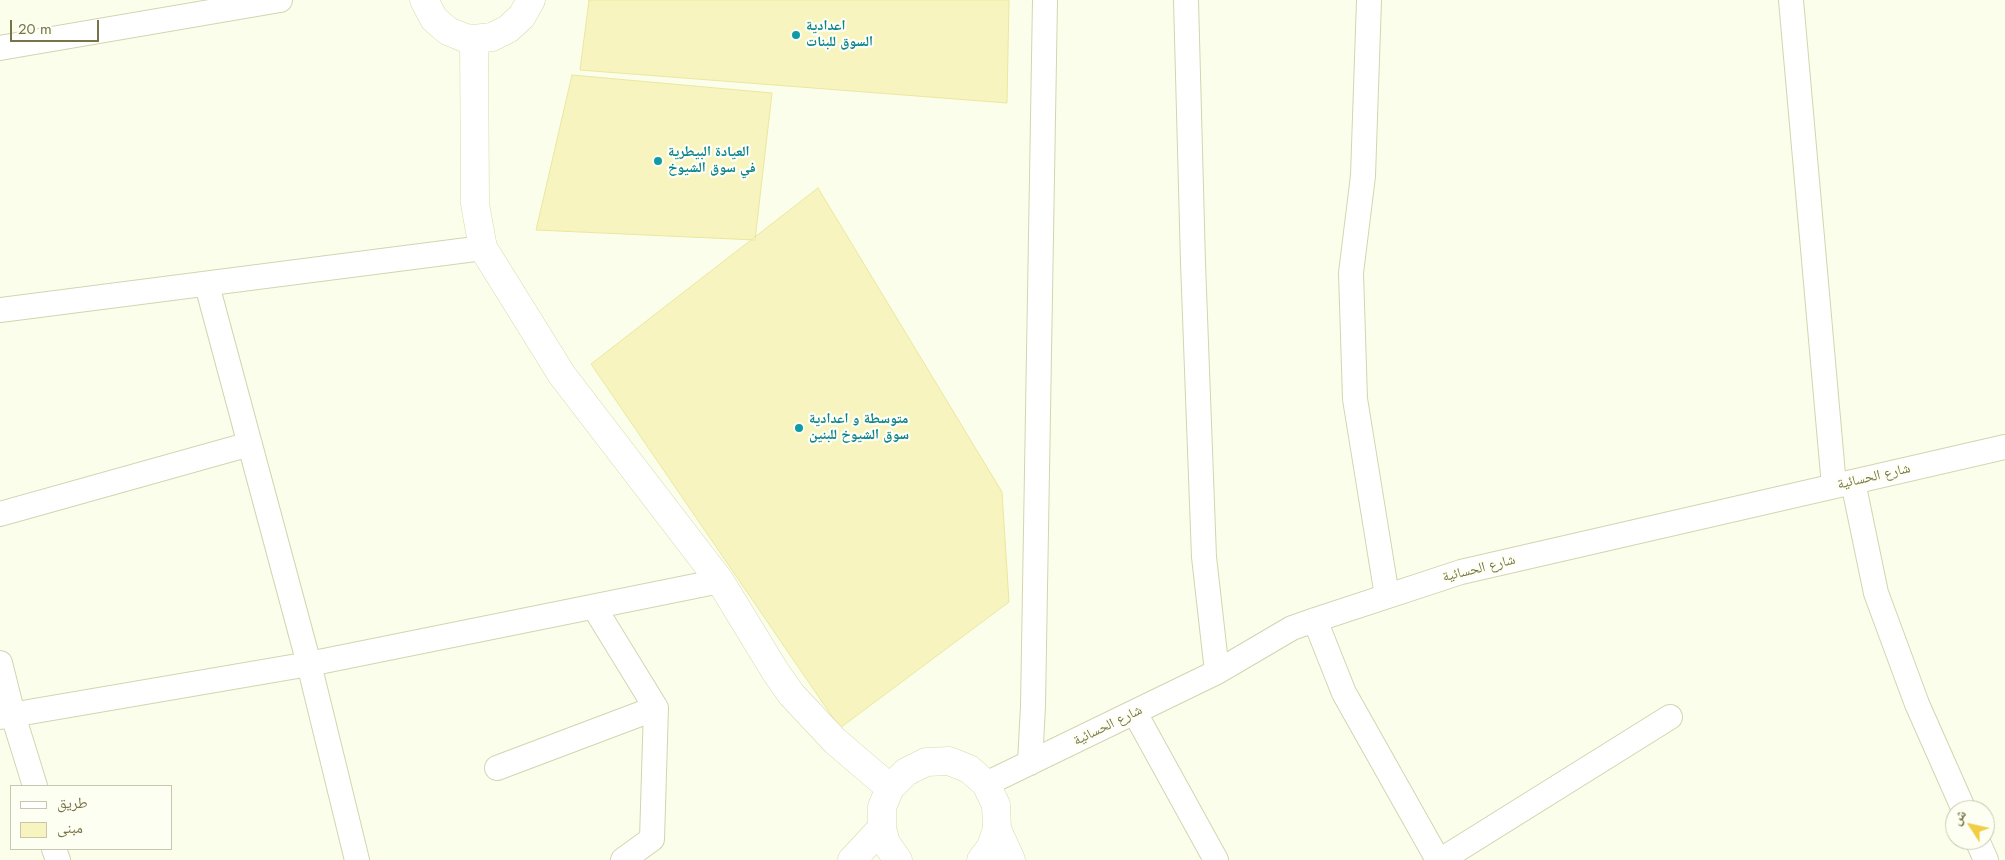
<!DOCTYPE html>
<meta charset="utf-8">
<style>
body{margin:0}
#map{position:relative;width:2005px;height:860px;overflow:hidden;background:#fbfeeb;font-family:Jost,"Noto Naskh Arabic",sans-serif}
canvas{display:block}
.legend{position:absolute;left:10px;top:785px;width:162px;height:65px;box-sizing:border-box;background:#fdfff3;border:1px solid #c8c7ae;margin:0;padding:6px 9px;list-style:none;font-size:15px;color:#787447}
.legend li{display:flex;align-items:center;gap:10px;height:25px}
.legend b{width:25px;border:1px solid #c8c7ae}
.north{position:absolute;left:1945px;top:800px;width:50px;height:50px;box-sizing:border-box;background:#fdfff3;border:1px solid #c8c7ae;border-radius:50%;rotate:305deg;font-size:14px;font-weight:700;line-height:20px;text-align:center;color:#787447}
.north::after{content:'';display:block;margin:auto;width:18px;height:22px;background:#f2cd46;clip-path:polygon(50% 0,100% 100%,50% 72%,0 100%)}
.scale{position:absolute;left:10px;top:20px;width:89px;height:22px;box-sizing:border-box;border:2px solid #787447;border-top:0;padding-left:6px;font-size:15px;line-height:18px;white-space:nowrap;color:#787447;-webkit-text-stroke:4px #fdfff3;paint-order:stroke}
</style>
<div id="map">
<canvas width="2005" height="860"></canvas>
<ul class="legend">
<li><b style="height:6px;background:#fff"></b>طريق</li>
<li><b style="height:14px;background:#f7f4bf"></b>مبنى</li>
</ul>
<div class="north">ش</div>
<div class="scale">20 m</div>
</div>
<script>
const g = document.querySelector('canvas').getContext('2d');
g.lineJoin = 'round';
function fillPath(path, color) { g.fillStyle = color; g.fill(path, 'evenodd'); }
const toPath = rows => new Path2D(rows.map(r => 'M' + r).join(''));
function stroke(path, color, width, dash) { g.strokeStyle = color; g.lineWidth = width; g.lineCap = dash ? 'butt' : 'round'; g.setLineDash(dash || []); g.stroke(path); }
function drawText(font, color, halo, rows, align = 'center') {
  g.font = font + ' Jost,"Noto Naskh Arabic",sans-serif'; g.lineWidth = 4.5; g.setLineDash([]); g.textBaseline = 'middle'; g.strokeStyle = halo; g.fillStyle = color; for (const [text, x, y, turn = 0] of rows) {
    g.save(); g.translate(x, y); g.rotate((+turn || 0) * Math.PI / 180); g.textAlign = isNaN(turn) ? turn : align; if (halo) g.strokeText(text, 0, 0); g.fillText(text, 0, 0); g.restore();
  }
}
const building = toPath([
 [589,0,1009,0,1007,103,580,70,589,0],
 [572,75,772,93,755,240,536,230,572,75],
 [818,188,1002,492,1009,602,840,728,591,364,818,188]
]);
fillPath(building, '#f7f4bf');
stroke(building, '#ebe79e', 1);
const street = toPath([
 [1186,0,1193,263,1204,557,1217,672],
 [1369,0,1363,176,1351,273,1355,399,1387,596],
 [1791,0,1834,486],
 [0,48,280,0],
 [207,285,309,664,357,860],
 [0,310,483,248],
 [1853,482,1876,593,1917,704,1964,810],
 [0,514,250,444],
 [594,607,656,708,652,839,623,860],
 [1315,620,1344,693,1438,860],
 [0,663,13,715,35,786],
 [1135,713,1216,860],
 [0,717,309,664,720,581],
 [1030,763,1033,706,1045,0],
 [497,768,656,708],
 [986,784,1217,672,1292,628,1315,620,1461,572,2005,447],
 [1977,840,1986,860],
 [54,849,58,860],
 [1441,860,1670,717]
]);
const secondary = toPath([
 [424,0,434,19,448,31,465,38,474,39,492,37,508,29,522,16,531,0],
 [474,39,475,204,483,248,562,375,720,581,775,671,791,694,835,741,890,788],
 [997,829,1011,860],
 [852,860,882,828],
 [898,860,886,843,882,828,882,807,890,788,906,772,926,762,949,761,969,769,986,784,996,805,997,829,991,847,981,860]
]);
stroke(street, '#d4d4b1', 26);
stroke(secondary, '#d8d8ad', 29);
stroke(street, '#fff', 24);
stroke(secondary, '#fff', 28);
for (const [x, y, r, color] of [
 [796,35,5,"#0f9aa8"],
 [658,161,5,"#0f9aa8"],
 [799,428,5,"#0f9aa8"]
]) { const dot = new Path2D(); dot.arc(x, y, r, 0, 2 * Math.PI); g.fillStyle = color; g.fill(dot); stroke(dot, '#fdfff3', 2); }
drawText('bold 14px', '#0d838f', '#fdfff3', [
 ["اعدادية",806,27],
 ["السوق للبنات",806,43],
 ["العيادة البيطرية",668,153],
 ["في سوق الشيوخ",668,169],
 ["متوسطة و اعدادية",809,420],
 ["سوق الشيوخ للبنين",809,436]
], 'left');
drawText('14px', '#787447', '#fdfff3', [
 ["شارع الحسائية",1874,477,-13],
 ["شارع الحسائية",1479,569,-14],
 ["شارع الحسائية",1108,726,-26]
]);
</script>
